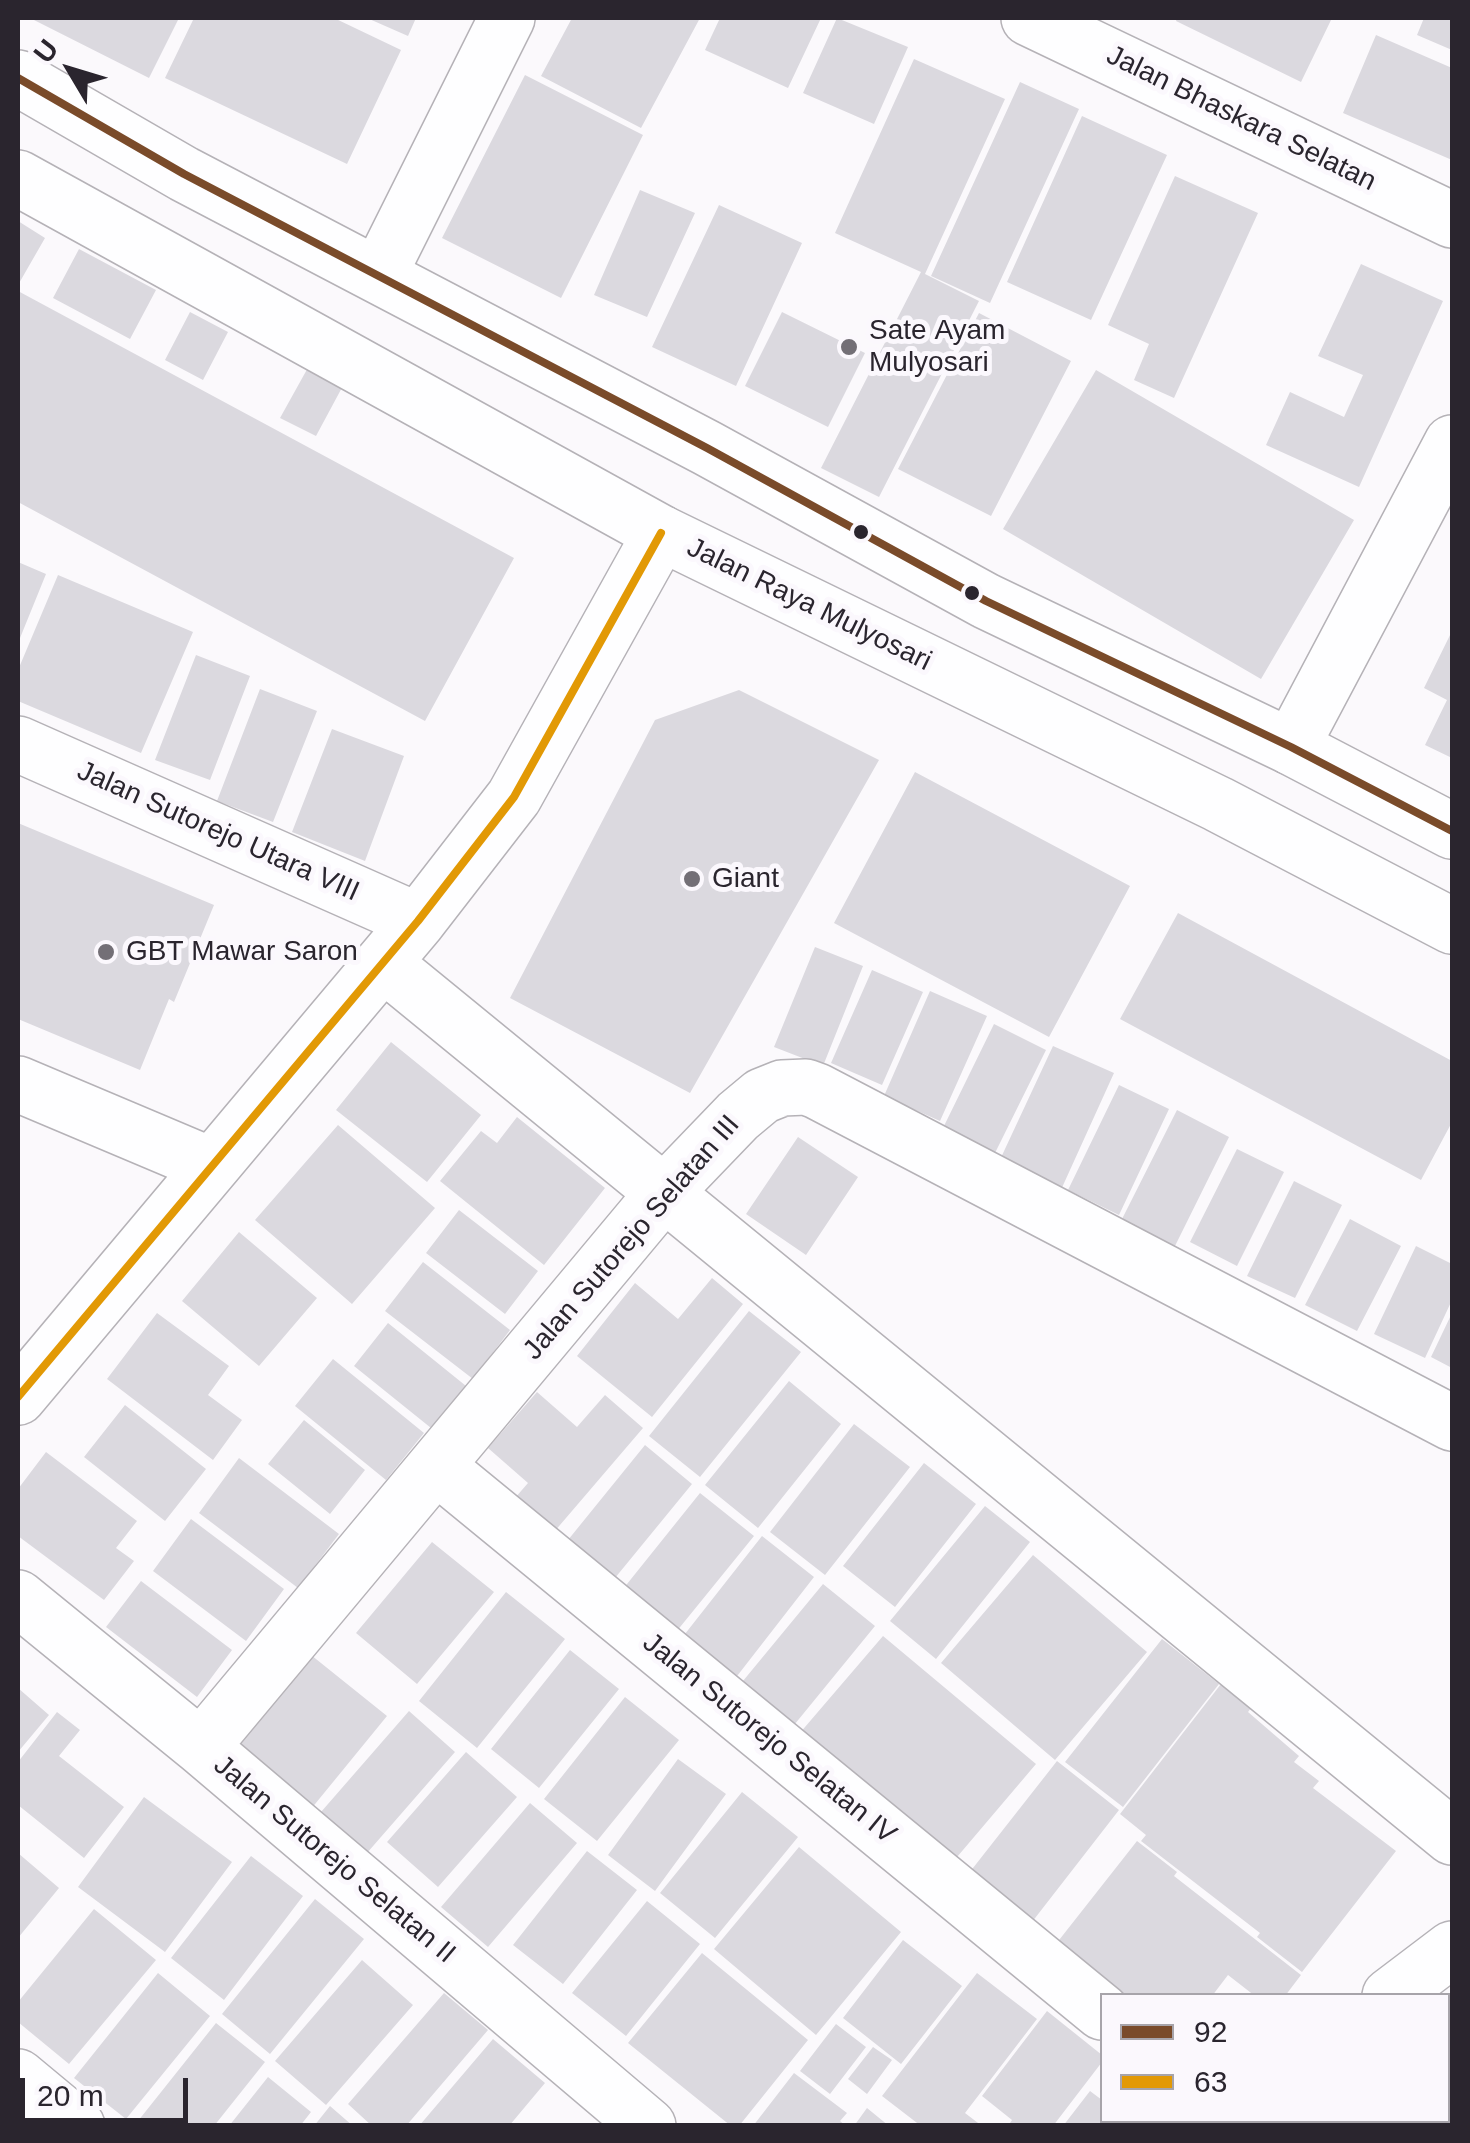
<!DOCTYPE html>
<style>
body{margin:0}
#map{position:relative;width:1470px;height:2143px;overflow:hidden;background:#fbf9fc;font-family:Helvetica,sans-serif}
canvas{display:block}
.frame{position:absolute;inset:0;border:20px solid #2a252e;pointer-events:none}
.legend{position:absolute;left:1100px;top:1993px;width:350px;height:130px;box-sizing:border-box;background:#fbf8fd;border:2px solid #a7a4aa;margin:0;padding:12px 18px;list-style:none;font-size:30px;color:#2a252e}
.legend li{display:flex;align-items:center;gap:20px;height:50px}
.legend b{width:50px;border:2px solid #a7a4aa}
.north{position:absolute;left:20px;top:20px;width:100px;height:100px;-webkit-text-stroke:8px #fbf8fd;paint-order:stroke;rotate:308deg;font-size:28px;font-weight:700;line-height:40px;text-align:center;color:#2a252e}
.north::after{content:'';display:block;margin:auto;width:35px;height:45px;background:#2a252e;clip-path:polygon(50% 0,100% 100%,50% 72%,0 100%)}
.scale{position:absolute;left:20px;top:2078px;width:168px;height:45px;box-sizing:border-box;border:5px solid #2a252e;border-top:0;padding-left:12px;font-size:30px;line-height:35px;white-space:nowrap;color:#2a252e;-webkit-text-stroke:8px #fbf8fd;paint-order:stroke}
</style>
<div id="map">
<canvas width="1470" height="2143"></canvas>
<div class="frame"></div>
<ul class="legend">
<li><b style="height:12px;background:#7a4b2a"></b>92</li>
<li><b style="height:12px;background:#e29905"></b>63</li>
</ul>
<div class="north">U</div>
<div class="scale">20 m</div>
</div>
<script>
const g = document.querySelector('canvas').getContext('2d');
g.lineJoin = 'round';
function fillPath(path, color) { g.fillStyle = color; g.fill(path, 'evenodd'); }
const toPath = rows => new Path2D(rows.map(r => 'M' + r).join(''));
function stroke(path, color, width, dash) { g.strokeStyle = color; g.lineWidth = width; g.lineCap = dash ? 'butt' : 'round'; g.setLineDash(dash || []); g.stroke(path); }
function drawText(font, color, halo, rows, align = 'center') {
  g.font = font + ' Helvetica,sans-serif'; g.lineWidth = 10; g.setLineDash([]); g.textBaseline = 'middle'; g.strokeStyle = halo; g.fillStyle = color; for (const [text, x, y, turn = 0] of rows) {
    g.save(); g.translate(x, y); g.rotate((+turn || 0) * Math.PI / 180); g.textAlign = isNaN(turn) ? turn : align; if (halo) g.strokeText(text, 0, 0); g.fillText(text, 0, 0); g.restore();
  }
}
fillPath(toPath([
 [30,18,179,18,149,78],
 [194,18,334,18,401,50,347,164,165,78],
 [367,18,416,18,408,36],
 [572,18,700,18,641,128,541,76],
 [720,18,821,18,788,88,705,50],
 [837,18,908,47,874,124,803,93],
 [1177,18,1332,18,1301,82,1176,21],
 [1424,18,1452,18,1452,50,1417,35],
 [1376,35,1452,68,1452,160,1343,113],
 [914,59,1005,99,925,274,979,301,879,497,821,468,921,272,835,233],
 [525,75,643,135,561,298,442,238],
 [1020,82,1079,109,990,303,931,276],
 [1082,116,1167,155,1091,320,1007,282],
 [1175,176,1258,213,1174,398,1134,380,1149,344,1108,325],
 [640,190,695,213,647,317,594,295],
 [719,205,802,243,736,386,652,347],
 [18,221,45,238,18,285],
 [79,249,156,290,130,339,53,298],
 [1361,264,1443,301,1359,487,1266,445,1290,392,1344,417,1363,375,1318,356],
 [18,291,514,558,425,721,18,502],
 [190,312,228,332,203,380,165,360],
 [782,312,865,353,828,427,745,386],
 [979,313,1071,361,991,516,898,469],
 [310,364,345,382,316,436,280,418],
 [1096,370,1354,520,1261,679,1003,529],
 [18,562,46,574,18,643],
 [58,575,193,632,141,753,18,701,18,670],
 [1452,631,1452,758,1425,745,1447,700,1424,688],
 [196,655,250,676,210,780,155,760],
 [260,689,317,711,273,822,217,801],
 [739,690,879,760,690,1093,510,998,655,720],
 [332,729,404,756,365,861,292,832],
 [915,772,1130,886,1049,1037,834,923],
 [18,823,214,905,174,1002,169,999,140,1070,18,1019],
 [1178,913,1452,1061,1452,1122,1421,1180,1120,1019],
 [815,947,863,966,823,1066,774,1047],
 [872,970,923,992,882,1085,831,1063],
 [930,991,987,1016,940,1121,884,1096],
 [994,1024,1046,1050,995,1153,943,1128],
 [391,1042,481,1115,427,1182,336,1110],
 [1053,1046,1114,1073,1060,1192,998,1164],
 [1119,1085,1169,1109,1119,1215,1068,1190],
 [1177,1110,1229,1137,1174,1248,1121,1221],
 [517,1117,605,1188,544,1265,440,1181,481,1131,497,1143],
 [338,1125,435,1208,352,1304,255,1220],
 [798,1137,858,1177,806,1255,746,1214],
 [1237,1149,1284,1172,1237,1266,1190,1242],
 [1294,1181,1342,1205,1295,1298,1247,1276],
 [459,1210,538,1271,505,1314,426,1253],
 [1350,1219,1401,1246,1357,1331,1305,1305],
 [239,1232,317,1298,259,1366,182,1301],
 [1416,1246,1452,1264,1452,1300,1425,1358,1374,1334],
 [423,1262,510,1330,473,1379,385,1311],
 [712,1278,743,1304,652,1417,577,1356,635,1283,678,1319],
 [749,1311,801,1352,700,1477,649,1436],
 [157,1313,229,1366,208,1395,242,1420,213,1460,107,1379],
 [1452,1313,1452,1368,1431,1357],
 [388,1323,471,1390,436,1432,354,1366],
 [333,1359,424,1433,386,1480,295,1406],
 [789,1381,841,1424,758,1528,705,1485],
 [537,1392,577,1427,605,1395,643,1428,554,1532,515,1498,528,1483,488,1448],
 [125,1405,206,1469,165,1521,84,1457],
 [304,1420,365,1470,330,1514,268,1464],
 [854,1424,910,1467,825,1575,770,1532],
 [645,1445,692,1484,615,1578,568,1540],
 [46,1452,137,1521,116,1548,134,1561,104,1600,18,1536,18,1489],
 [239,1458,339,1534,298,1588,199,1513],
 [924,1463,976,1504,895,1607,843,1566],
 [700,1493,754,1536,672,1637,619,1594],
 [985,1506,1030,1542,936,1659,890,1621],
 [191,1519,284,1589,246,1641,153,1571],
 [762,1536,814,1577,734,1680,681,1639],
 [432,1542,494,1592,417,1684,356,1633],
 [1033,1555,1147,1652,1055,1760,941,1663],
 [141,1581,232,1650,197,1697,106,1627],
 [823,1584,875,1626,790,1730,738,1687],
 [506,1592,565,1639,477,1748,419,1701],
 [883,1636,1036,1764,946,1870,793,1741],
 [1162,1639,1219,1684,1123,1807,1065,1762],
 [570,1650,619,1689,539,1788,491,1749],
 [311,1655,387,1716,311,1809,236,1747],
 [1221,1684,1251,1708,1248,1712,1299,1756,1294,1762,1319,1781,1313,1788,1396,1851,1302,1972,1257,1937,1260,1933,1141,1841,1146,1835,1120,1814],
 [18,1688,49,1715,18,1752],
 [625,1697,679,1740,597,1841,544,1799],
 [409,1711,455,1752,367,1853,321,1812],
 [57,1712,80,1730,59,1756,124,1807,84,1858,18,1805,18,1762],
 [466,1752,517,1797,438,1887,387,1842],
 [678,1759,726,1794,655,1891,608,1855],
 [1057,1761,1119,1810,1025,1931,962,1882],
 [742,1792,798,1837,715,1938,660,1893],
 [144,1797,232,1862,165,1952,78,1887],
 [530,1803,577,1843,488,1947,441,1907],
 [1137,1841,1177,1872,1174,1876,1301,1975,1285,1996,1255,1996,1228,1975,1212,1996,1116,1996,1052,1949],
 [799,1847,901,1932,816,2035,714,1949],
 [587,1851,637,1890,563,1984,513,1945],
 [18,1853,59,1888,18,1938],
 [251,1856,303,1896,224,2000,171,1958],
 [315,1899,364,1939,270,2054,222,2014],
 [647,1901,700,1944,626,2036,572,1993],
 [94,1909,156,1960,69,2064,18,2022,18,2002],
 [903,1940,962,1986,901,2064,843,2018],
 [702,1953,808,2040,739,2126,731,2126,628,2043],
 [362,1960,413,2005,326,2105,275,2061],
 [158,1973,210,2016,126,2119,74,2078],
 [977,1973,1037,2019,965,2113,982,2126,921,2126,882,2096],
 [444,1993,488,2030,406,2126,372,2126,348,2104],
 [1047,2011,1102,2055,1102,2062,1053,2126,1008,2126,1012,2120,982,2096],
 [216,2023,265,2062,214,2126,134,2126],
 [1452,2023,1452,2102,1448,2096,1448,2028],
 [836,2024,866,2047,830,2094,800,2071],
 [493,2039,545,2083,509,2126,419,2126],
 [873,2047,892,2060,867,2094,848,2079],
 [794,2073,847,2113,840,2121,846,2126,753,2126],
 [268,2077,311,2112,300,2126,229,2126],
 [1090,2091,1102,2100,1102,2120,1129,2120,1135,2126,1063,2126],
 [330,2106,353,2126,314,2126],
 [867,2108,889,2126,854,2126],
 [1301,2120,1439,2120,1443,2126,1295,2126]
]), '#dbd9df');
const minor = toPath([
 [1029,18,1452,220],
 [379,274,507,18],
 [18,744,418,921],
 [1291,747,1452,443],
 [383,963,1452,1837],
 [18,1084,210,1165],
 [18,1397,418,921,514,797,661,533],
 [436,1466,1102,2012],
 [18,1598,201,1747,648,2126],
 [201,1747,662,1195,738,1116,762,1096,782,1088,806,1087,817,1091,1452,1423],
 [1390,1996,1452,1949],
 [18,2077,77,2126],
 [1235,2120,1241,2126]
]);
const major = toPath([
 [18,78,184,174,707,448,986,601,1291,747,1452,831],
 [18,178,661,533,1218,804,1452,926]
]);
stroke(minor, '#b5b2b7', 58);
stroke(major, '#b5b2b7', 58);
stroke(minor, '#fefeff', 55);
stroke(major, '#fefeff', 55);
stroke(toPath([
 [18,78,184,174,707,448,986,601,1291,747,1452,831]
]), '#7a4b2a', 8);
stroke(toPath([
 [18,1397,418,921,514,797,661,533]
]), '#e29905', 8);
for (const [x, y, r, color] of [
 [849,347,10,"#736f76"],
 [861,532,9,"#2a252e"],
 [972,593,9,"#2a252e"],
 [692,879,10,"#736f76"],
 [106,952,10,"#736f76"]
]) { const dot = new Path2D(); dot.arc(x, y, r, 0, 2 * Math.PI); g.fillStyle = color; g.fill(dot); stroke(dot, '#fbf8fd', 4); }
drawText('28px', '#2a252e', '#fbf8fd', [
 ["Jalan Bhaskara Selatan",1241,119,26],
 ["Jalan Raya Mulyosari",809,605,26],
 ["Jalan Sutorejo Utara VIII",218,832,24],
 ["Jalan Sutorejo Selatan III",632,1238,-49],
 ["Jalan Sutorejo Selatan IV",769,1739,39],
 ["Jalan Sutorejo Selatan II",334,1860,40]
]);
drawText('28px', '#2a252e', '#fbf8fd', [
 ["Sate Ayam",869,331],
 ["Mulyosari",869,363],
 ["Giant",712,879],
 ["GBT Mawar Saron",126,952]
], 'left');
</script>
